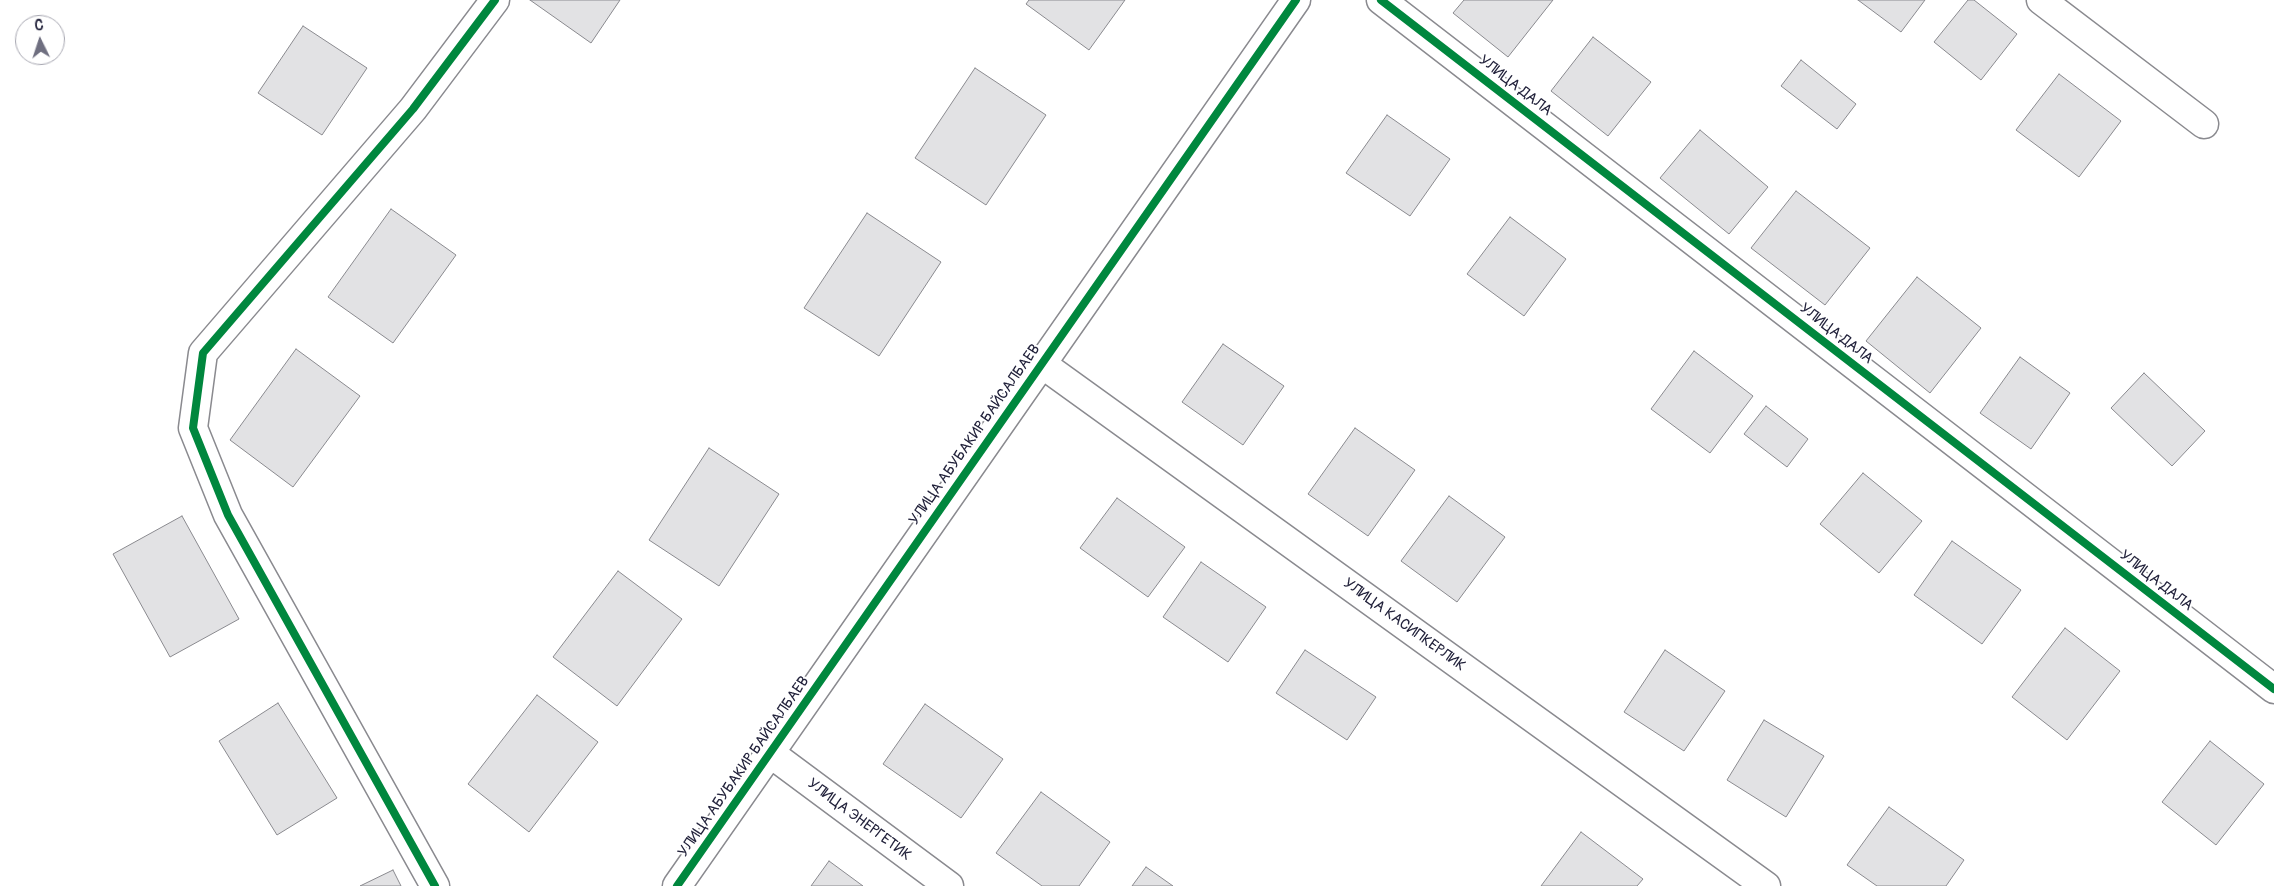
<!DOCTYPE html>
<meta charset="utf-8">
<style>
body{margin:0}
#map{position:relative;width:2274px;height:886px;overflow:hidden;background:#fff;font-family:Pangolin,sans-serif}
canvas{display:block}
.north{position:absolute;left:15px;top:15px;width:50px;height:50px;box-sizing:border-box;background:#fff;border:1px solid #a7a7b1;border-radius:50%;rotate:356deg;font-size:14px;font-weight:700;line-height:20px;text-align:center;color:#22223b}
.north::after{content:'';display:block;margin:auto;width:18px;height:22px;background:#6f6f80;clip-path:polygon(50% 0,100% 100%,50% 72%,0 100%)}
</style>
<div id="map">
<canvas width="2274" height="886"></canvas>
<div class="north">С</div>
</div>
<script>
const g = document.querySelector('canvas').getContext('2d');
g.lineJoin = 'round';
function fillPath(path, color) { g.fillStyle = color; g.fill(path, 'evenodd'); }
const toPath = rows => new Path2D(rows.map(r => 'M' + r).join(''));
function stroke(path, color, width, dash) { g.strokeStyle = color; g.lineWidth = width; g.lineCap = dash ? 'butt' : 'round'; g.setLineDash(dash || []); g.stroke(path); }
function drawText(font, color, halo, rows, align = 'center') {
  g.font = font + ' Pangolin,sans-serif'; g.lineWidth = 4; g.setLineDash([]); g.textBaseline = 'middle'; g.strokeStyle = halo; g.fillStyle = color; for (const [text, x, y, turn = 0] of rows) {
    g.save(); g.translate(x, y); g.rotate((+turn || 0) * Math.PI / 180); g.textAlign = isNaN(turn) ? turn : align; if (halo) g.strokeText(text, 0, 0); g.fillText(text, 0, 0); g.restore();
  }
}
const building = toPath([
 [530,0,620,0,591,43,530,0],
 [1029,0,1125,0,1089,50,1026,4,1029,0],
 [1464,0,1553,0,1508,57,1453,13,1464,0],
 [1858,0,1925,0,1901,32,1858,0],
 [1968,0,1974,0,2017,34,1981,80,1934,42,1968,0],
 [303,26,367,68,322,135,258,93,303,26],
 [1593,37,1651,82,1608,136,1551,91,1593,37],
 [1801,60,1856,104,1837,129,1781,86,1801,60],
 [975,68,1046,115,986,205,915,158,975,68],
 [2059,74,2121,121,2079,177,2016,130,2059,74],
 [1387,115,1450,159,1410,216,1346,173,1387,115],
 [1700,130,1768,187,1729,234,1660,178,1700,130],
 [1796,191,1870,248,1825,305,1751,248,1796,191],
 [391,209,456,255,393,343,328,297,391,209],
 [867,213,941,262,879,356,804,308,867,213],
 [1510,217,1566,259,1524,316,1467,274,1510,217],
 [1917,277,1981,328,1930,393,1866,341,1917,277],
 [1223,344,1284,386,1243,445,1182,402,1223,344],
 [296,349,360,396,293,487,230,440,296,349],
 [1694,351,1753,396,1710,453,1651,409,1694,351],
 [2020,357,2070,393,2031,449,1980,413,2020,357],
 [2144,373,2205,431,2172,466,2111,408,2144,373],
 [1766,406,1808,439,1787,467,1744,434,1766,406],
 [1355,428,1415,470,1368,536,1308,494,1355,428],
 [709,448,779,494,719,586,649,540,709,448],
 [1863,473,1922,521,1879,573,1820,524,1863,473],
 [1449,496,1505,537,1457,602,1401,561,1449,496],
 [1117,498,1185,547,1148,597,1080,548,1117,498],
 [182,516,239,619,170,657,113,554,182,516],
 [1952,541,2021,590,1982,644,1914,595,1952,541],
 [1201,562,1266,607,1228,662,1163,617,1201,562],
 [618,571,682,619,617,706,553,657,618,571],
 [2065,628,2120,671,2067,740,2012,697,2065,628],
 [1305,650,1376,697,1347,740,1276,693,1305,650],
 [1665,650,1725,691,1684,751,1624,712,1665,650],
 [537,695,598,742,529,832,468,784,537,695],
 [278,703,337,798,277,835,219,741,278,703],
 [925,704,1003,759,961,818,883,764,925,704],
 [1764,720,1824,756,1786,817,1727,780,1764,720],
 [2210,741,2264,784,2216,845,2162,802,2210,741],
 [1041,792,1110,842,1079,886,1042,886,996,853,1041,792],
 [1889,807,1964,860,1946,886,1877,886,1847,865,1889,807],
 [1581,832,1643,879,1637,886,1541,886,1581,832],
 [829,861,863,886,811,886,829,861],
 [1146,867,1173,886,1132,886,1146,867],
 [393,870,401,886,360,886,393,870]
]);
fillPath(building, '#e2e2e4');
stroke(building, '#8a8a8f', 1);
const minor = toPath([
 [1381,0,2274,689],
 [2041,0,2204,124],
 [1042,364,1766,886],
 [770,753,949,886],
 [435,886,228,515,193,428,203,353,413,109,495,0],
 [677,886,1296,0]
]);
stroke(minor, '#8a8a8f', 31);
stroke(minor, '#fff', 28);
stroke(toPath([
 [1381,0,2274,689],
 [435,886,228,515,193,428,203,353,413,109,495,0],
 [677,886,1296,0]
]), '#00873e', 8);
drawText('15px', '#22223b', '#fff', [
 ["УЛИЦА ДАЛА",1515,86,38],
 ["УЛИЦА ДАЛА",1836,334,38],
 ["УЛИЦА АБУБАКИР БАЙСАЛБАЕВ",975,435,-55],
 ["УЛИЦА ДАЛА",2156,581,38],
 ["УЛИЦА КАСИПКЕРЛИК",1404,625,36],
 ["УЛИЦА АБУБАКИР БАЙСАЛБАЕВ",744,767,-55],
 ["УЛИЦА ЭНЕРГЕТИК",859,820,37]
]);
</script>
